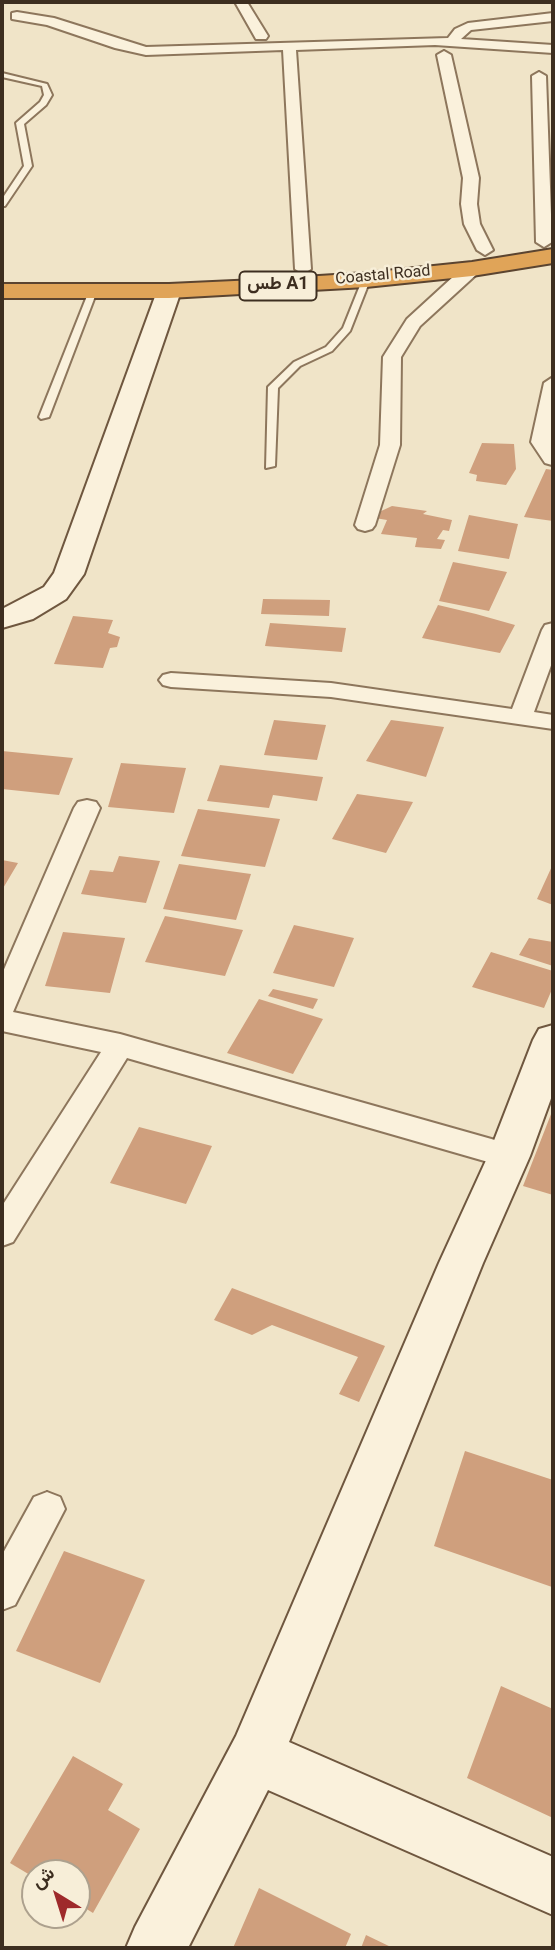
<!DOCTYPE html>
<meta charset="utf-8">
<style>
body{margin:0}
#map{position:relative;width:555px;height:1950px;overflow:hidden;background:#f0e4c8;font-family:Georgia,Vazirmatn,serif}
canvas{display:block}
.frame{position:absolute;inset:0;border:4px solid #3d2e20;pointer-events:none}
.north{position:absolute;left:21px;top:1859px;width:70px;height:70px;box-sizing:border-box;background:#f7eed8;border:2px solid #ada18e;border-radius:50%;rotate:322deg;font-size:19px;font-weight:700;line-height:28px;text-align:center;color:#3d2e20}
.north::after{content:'';display:block;margin:auto;width:24px;height:32px;background:#9e2a2b;clip-path:polygon(50% 0,100% 100%,50% 72%,0 100%)}
</style>
<div id="map">
<canvas width="555" height="1950"></canvas>
<div class="frame"></div>
<div class="north">ش</div>
</div>
<script>
const g = document.querySelector('canvas').getContext('2d');
g.lineJoin = 'round';
function fillPath(path, color) { g.fillStyle = color; g.fill(path, 'evenodd'); }
const toPath = rows => new Path2D(rows.map(r => 'M' + r).join(''));
function stroke(path, color, width, dash) { g.strokeStyle = color; g.lineWidth = width; g.lineCap = dash ? 'butt' : 'round'; g.setLineDash(dash || []); g.stroke(path); }
function drawText(font, color, halo, rows, align = 'center') {
  g.font = font + ' Georgia,Vazirmatn,serif'; g.lineWidth = 5; g.setLineDash([]); g.textBaseline = 'middle'; g.strokeStyle = halo; g.fillStyle = color; for (const [text, x, y, turn = 0] of rows) {
    g.save(); g.translate(x, y); g.rotate((+turn || 0) * Math.PI / 180); g.textAlign = isNaN(turn) ? turn : align; if (halo) g.strokeText(text, 0, 0); g.fillText(text, 0, 0); g.restore();
  }
}
fillPath(toPath([
 [482,443,514,444,516,469,506,485,476,481,477,475,469,473],
 [546,469,553,470,553,521,524,517],
 [392,506,427,511,423,514,452,520,449,531,443,530,437,539,445,540,441,549,415,547,417,538,381,534,387,520,375,518,377,513],
 [469,515,518,524,509,559,458,551],
 [453,562,507,572,489,611,439,601],
 [263,599,330,600,329,616,261,614],
 [438,605,476,614,515,625,500,653,422,638],
 [73,616,113,620,108,633,120,637,117,647,110,648,103,668,54,664],
 [270,623,346,628,342,652,265,646],
 [274,720,326,725,317,760,264,755],
 [391,720,444,727,426,777,366,761],
 [2,751,73,758,59,795,2,789],
 [121,763,186,768,174,813,108,807],
 [220,765,323,777,317,801,273,795,269,808,207,801],
 [357,794,413,802,386,853,332,839],
 [198,809,280,819,265,867,181,856],
 [119,856,160,861,146,903,81,894,90,870,113,872],
 [2,860,18,863,2,890],
 [179,864,251,874,236,920,163,909],
 [553,864,553,905,537,899],
 [165,916,243,930,225,976,145,962],
 [294,925,354,938,334,987,273,973],
 [63,932,125,938,110,993,45,986],
 [529,938,553,942,553,966,519,955],
 [491,952,553,971,553,987,544,1008,472,987],
 [273,989,318,999,313,1009,268,996],
 [259,999,323,1019,293,1074,227,1053],
 [553,1109,553,1195,523,1186],
 [139,1127,212,1146,186,1204,110,1183],
 [232,1288,385,1346,359,1402,339,1394,358,1357,272,1325,252,1335,214,1320],
 [465,1451,553,1480,552,1587,434,1546],
 [64,1551,145,1580,100,1683,16,1651],
 [501,1686,553,1709,553,1818,467,1778],
 [73,1756,123,1784,108,1810,140,1829,93,1913,77,1903,77,1873,35,1873,35,1878,10,1863],
 [259,1888,351,1934,345,1948,233,1948],
 [366,1935,393,1948,361,1948]
]), '#cf9f7d');
const lane = toPath([
 [2,73,47,84,52,95,46,105,24,124,32,166,5,206,2,206,2,199,24,166,16,123,40,102,44,95,42,86,2,77,2,73],
 [363,278,370,280,350,331,332,351,300,366,278,388,275,466,266,468,268,387,294,362,326,347,343,328,363,278],
 [93,288,97,291,49,417,41,419,39,417,89,291,93,288]
]);
const street = toPath([
 [235,2,247,2,268,36,266,39,256,39,235,2],
 [17,12,54,18,146,47,448,38,455,29,468,23,553,13,553,21,471,30,461,39,553,45,553,53,435,45,296,50,311,269,303,274,295,269,283,50,146,55,115,48,47,25,12,19,12,13,17,12],
 [444,51,451,55,479,178,477,204,480,224,493,250,485,255,477,250,464,224,461,204,463,178,437,55,444,51],
 [539,72,546,76,552,242,544,247,536,242,532,76,539,72],
 [472,264,480,269,478,273,420,326,401,357,400,445,375,525,372,529,365,531,358,529,355,525,380,445,383,357,407,319,466,265,472,264],
 [553,377,551,442,553,446,552,465,545,463,531,442,544,383,553,377],
 [553,623,553,660,534,712,553,715,553,729,331,697,171,687,163,685,159,680,163,675,171,673,331,683,512,709,542,630,545,625,553,623],
 [87,800,96,802,100,808,13,1012,120,1034,509,1144,520,1147,524,1156,520,1165,509,1168,127,1058,13,1242,2,1246,2,1206,101,1052,2,1031,2,974,74,808,78,802,87,800],
 [47,1492,60,1497,65,1509,15,1605,2,1610,2,1555,34,1497,47,1492]
]);
const secondary = toPath([
 [169,284,177,286,181,291,84,574,66,599,33,619,2,628,2,609,44,587,54,573,157,291,161,286,169,284],
 [553,1025,553,1093,530,1156,483,1263,289,1742,553,1857,553,1915,268,1790,188,1948,126,1948,135,1927,236,1736,439,1263,488,1156,533,1040,539,1029,553,1025]
]);
const highway = toPath([
 [553,249,553,263,472,276,366,287,169,298,2,298,2,284,169,284,256,280,366,273,472,262,553,249]
]);
stroke(lane, '#8d765c', 4);
stroke(street, '#8d765c', 4);
stroke(secondary, '#6f573f', 4);
stroke(highway, '#5b4430', 4);
fillPath(lane, '#faf1dc');
fillPath(street, '#faf1dc');
fillPath(secondary, '#faf1dc');
fillPath(highway, '#e0a458');
drawText('16px', '#3d2e20', '#f7eed8', [
 ["Coastal Road",383,277,-5]
]);
for (const [x, y, w] of [
 [278,286,77]
]) { const box = new Path2D(); box.roundRect(x - w / 2, y - 14.5, w, 29, 5); g.fillStyle = '#f7eed8'; g.fill(box); stroke(box, '#3d2e20', 2); }
drawText('bold 18px', '#3d2e20', null, [
 ["طس A1",278,286]
]);
</script>
